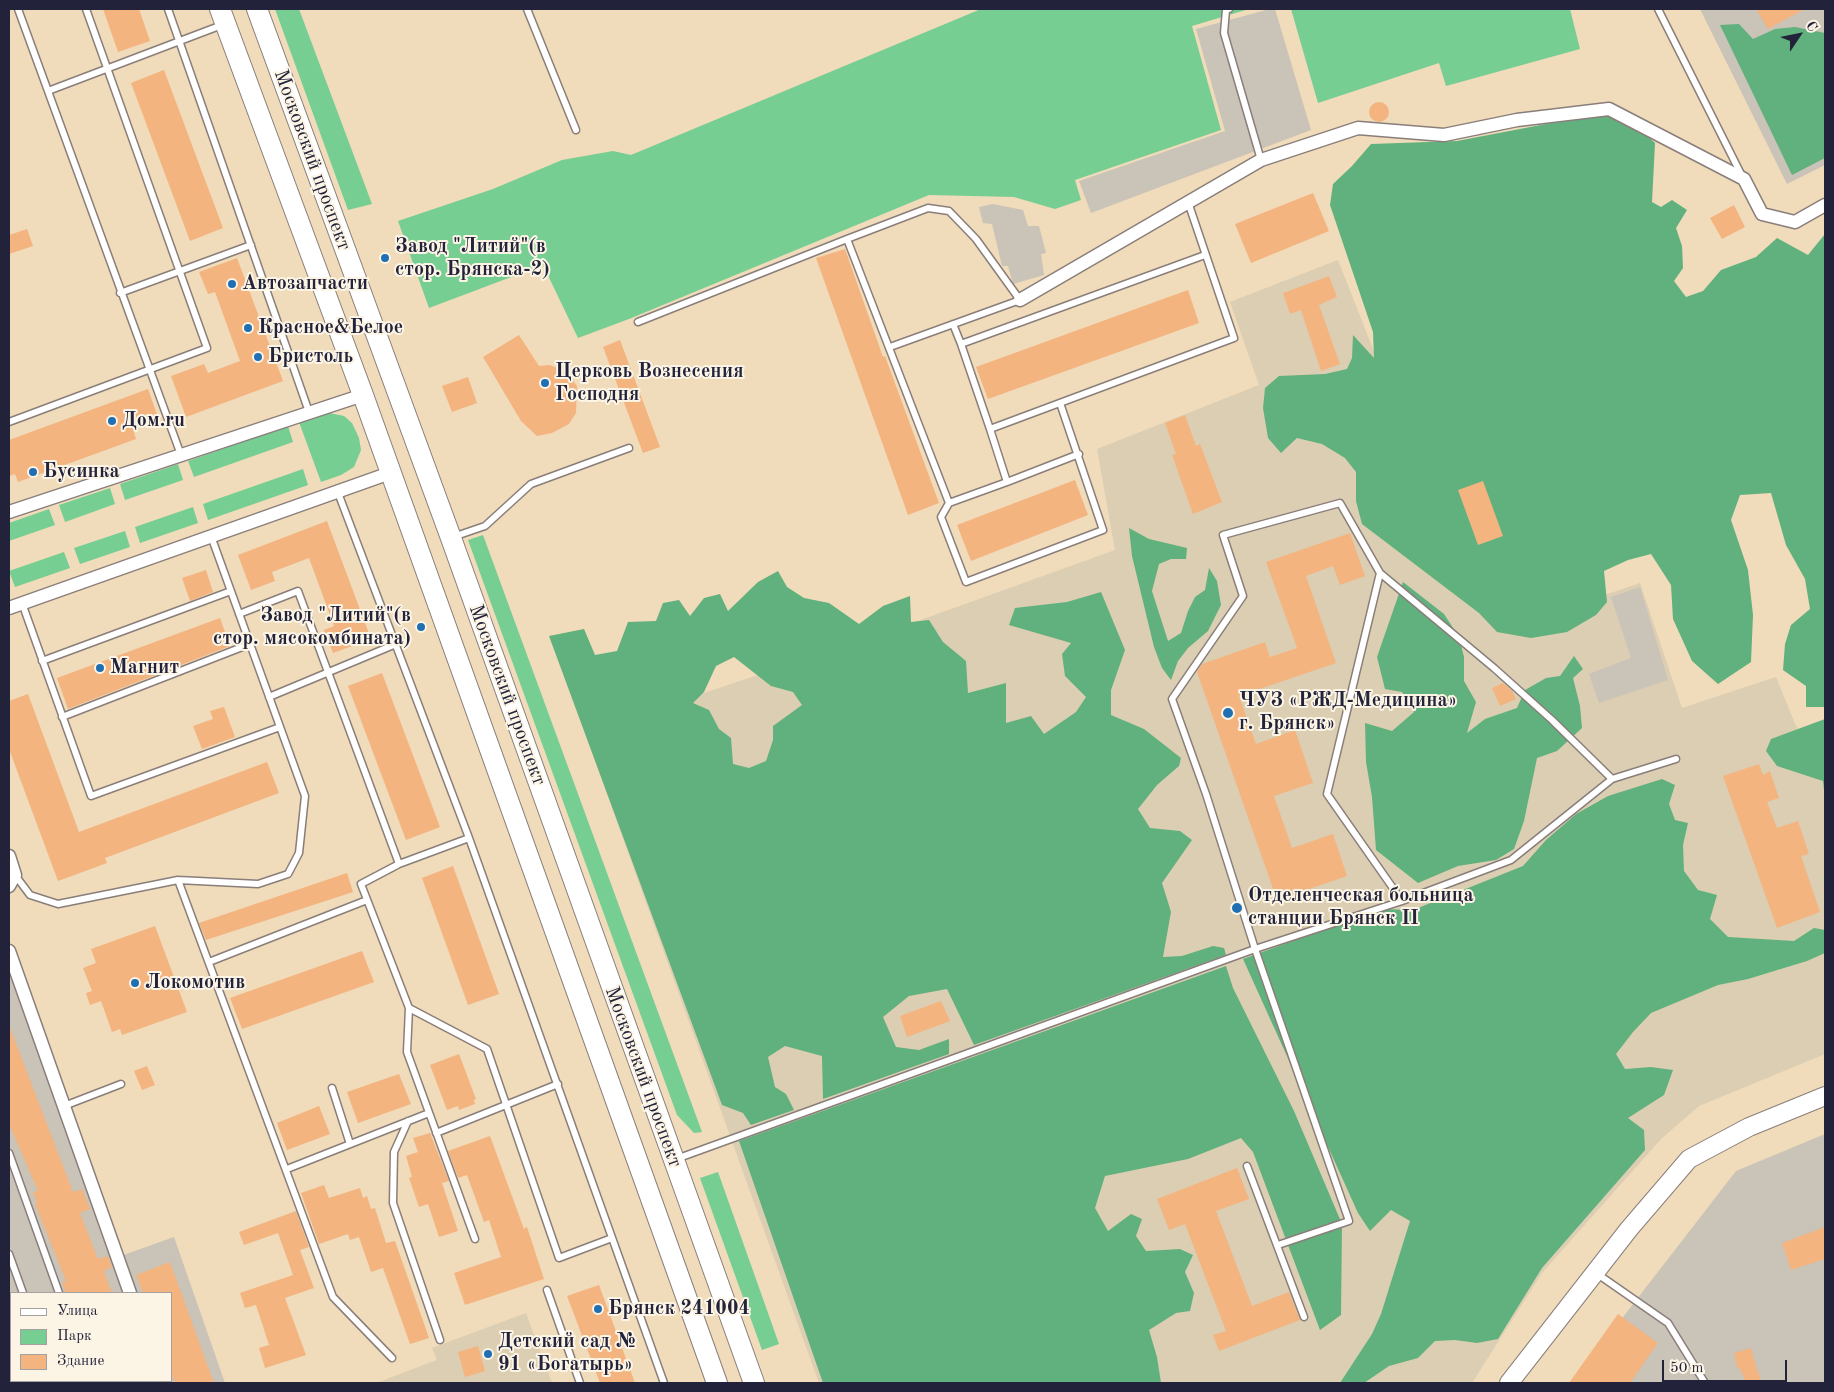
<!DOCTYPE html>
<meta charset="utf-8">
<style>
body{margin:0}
#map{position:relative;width:1834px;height:1392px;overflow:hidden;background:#f0dbba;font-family:"Old Standard TT",serif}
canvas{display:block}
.frame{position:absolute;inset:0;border:10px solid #22223b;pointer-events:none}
.legend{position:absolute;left:10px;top:1292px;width:162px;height:90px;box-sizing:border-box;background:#fcf5e5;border:1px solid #a5a1a1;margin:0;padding:6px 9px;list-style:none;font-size:15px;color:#22223b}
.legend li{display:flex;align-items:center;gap:10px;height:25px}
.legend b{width:25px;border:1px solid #a5a1a1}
.north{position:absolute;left:1774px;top:10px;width:50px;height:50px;-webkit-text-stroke:4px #fcf5e5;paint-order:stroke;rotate:56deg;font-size:14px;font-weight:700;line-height:20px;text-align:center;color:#22223b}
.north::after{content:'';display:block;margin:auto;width:18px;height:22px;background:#22223b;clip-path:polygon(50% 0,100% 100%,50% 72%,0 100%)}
.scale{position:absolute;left:1662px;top:1360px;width:125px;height:22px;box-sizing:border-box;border:2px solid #22223b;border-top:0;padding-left:6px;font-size:15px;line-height:18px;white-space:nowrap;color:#22223b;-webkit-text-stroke:4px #fcf5e5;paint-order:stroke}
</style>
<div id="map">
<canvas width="1834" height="1392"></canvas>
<div class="frame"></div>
<ul class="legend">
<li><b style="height:6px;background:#fff"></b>Улица</li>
<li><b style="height:14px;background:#76ce93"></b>Парк</li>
<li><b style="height:14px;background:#f3b480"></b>Здание</li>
</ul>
<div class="north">С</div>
<div class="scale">50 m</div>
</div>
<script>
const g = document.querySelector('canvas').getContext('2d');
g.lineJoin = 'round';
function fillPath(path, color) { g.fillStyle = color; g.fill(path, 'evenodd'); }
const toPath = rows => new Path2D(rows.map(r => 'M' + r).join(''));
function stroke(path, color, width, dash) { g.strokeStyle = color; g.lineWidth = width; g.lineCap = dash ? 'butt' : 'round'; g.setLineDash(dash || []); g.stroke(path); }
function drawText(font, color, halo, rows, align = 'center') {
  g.font = font + ' "Old Standard TT",serif'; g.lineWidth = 4; g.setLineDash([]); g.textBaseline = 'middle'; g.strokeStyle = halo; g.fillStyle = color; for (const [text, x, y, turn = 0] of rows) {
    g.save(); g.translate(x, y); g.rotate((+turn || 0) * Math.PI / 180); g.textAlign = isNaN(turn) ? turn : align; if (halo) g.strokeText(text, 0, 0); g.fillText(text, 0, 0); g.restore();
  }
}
fillPath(toPath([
 [1338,260,1399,415,1508,628,1640,583,1682,708,1776,677,1796,726,1825,762,1825,1054,1699,1106,1661,1139,1542,1273,1472,1383,819,1383,585,733,904,626,1115,550,1097,449,1259,385,1230,302],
 [526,1313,552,1383,376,1383,437,1360,432,1348]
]), '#dcceb2');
fillPath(toPath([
 [1270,9,1275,9,1311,130,1091,213,1079,181,1225,131,1196,29],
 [1700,9,1825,9,1825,165,1787,184],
 [993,204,1023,210,1028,226,1039,226,1046,253,1041,254,1044,275,1013,284,1008,266,1002,266,992,224,983,223,979,207],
 [1640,587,1668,680,1599,703,1589,674,1631,658,1611,597],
 [9,951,118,1257,174,1237,225,1383,9,1383],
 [11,1293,171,1293,171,1381,11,1381],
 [1825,1134,1825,1383,1572,1383,1736,1171]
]), '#c9c3b8');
fillPath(toPath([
 [275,9,299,9,372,204,348,210],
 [981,9,1249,9,1192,26,1221,130,1075,180,1081,200,1055,209,1014,197,929,195,629,319,578,338,543,265,429,308,398,221,493,189,562,160,613,151,631,155],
 [1291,9,1570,9,1580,49,1446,86,1439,63,1318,103],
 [329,413,344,416,352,423,359,438,361,450,354,467,341,475,321,482,299,422],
 [288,426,293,442,194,477,188,461],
 [178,464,183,480,125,500,120,484],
 [303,469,308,485,208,520,203,504],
 [110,488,115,504,65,522,59,505],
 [193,507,198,523,140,543,135,527],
 [49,509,55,525,9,541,9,523],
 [125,531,130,547,80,564,74,548],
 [483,535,702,1132,694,1133,677,1115,468,540],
 [64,552,70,568,15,587,9,571],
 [718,1172,779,1344,762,1350,700,1178]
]), '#76ce93');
fillPath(toPath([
 [1739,24,1753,39,1775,29,1795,27,1825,33,1825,158,1792,175,1720,25],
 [1593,115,1614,117,1641,130,1655,143,1652,202,1661,207,1672,200,1687,210,1676,228,1682,246,1683,268,1674,281,1686,297,1703,291,1721,270,1756,257,1777,238,1808,255,1825,234,1825,707,1806,707,1806,686,1783,670,1785,644,1791,625,1810,609,1805,579,1786,545,1771,493,1740,495,1731,520,1748,570,1753,615,1751,662,1718,684,1692,661,1673,619,1671,585,1651,554,1628,560,1604,571,1607,602,1596,615,1567,632,1531,638,1497,632,1479,613,1362,524,1356,501,1356,472,1345,458,1322,444,1297,438,1281,453,1268,438,1263,408,1265,388,1279,376,1325,374,1347,369,1352,358,1353,335,1374,358,1373,332,1330,205,1333,184,1352,166,1371,144,1457,141],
 [1129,528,1149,539,1187,548,1186,559,1171,559,1159,564,1152,591,1168,641,1181,633,1188,611,1195,597,1205,590,1209,568,1217,581,1221,605,1208,631,1188,648,1178,661,1171,680,1162,668,1154,647,1132,556],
 [778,571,787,587,804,598,829,603,859,624,883,606,910,596,911,622,929,620,943,642,966,661,968,693,1006,683,1006,723,1031,716,1044,734,1076,712,1086,697,1065,676,1062,654,1071,643,1009,625,1015,608,1067,602,1101,592,1125,650,1111,690,1111,715,1144,729,1181,758,1179,766,1157,785,1138,809,1150,828,1180,831,1192,840,1162,883,1171,912,1163,957,1182,956,1213,946,1224,948,1226,955,974,1045,947,989,909,996,883,1017,896,1047,919,1050,949,1039,949,1054,823,1099,822,1056,785,1046,768,1057,775,1087,786,1094,794,1110,751,1125,743,1113,722,1105,549,636,584,629,595,655,617,651,628,622,656,621,663,603,679,600,690,616,704,598,720,594,728,611,758,582],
 [734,657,771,686,793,692,802,705,773,726,773,740,766,761,749,768,733,764,731,738,719,729,709,710,693,703,704,692,716,666],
 [1403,582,1444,614,1459,637,1464,657,1464,681,1476,702,1467,733,1485,719,1517,708,1525,690,1546,678,1560,676,1574,656,1583,669,1573,678,1580,706,1582,728,1557,751,1537,758,1524,821,1514,849,1496,860,1458,866,1418,883,1376,850,1372,797,1366,762,1365,723,1392,731,1414,712,1402,692,1385,689,1377,657],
 [1825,719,1825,799,1823,781,1777,766,1766,751,1771,739],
 [1662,779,1675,785,1669,804,1675,820,1688,823,1683,845,1684,871,1698,890,1717,895,1710,919,1728,937,1794,941,1814,928,1825,930,1825,953,1807,961,1748,979,1718,985,1651,1013,1633,1032,1616,1054,1625,1069,1651,1067,1673,1070,1664,1095,1628,1118,1644,1130,1645,1150,1542,1268,1498,1339,1477,1343,1455,1340,1435,1341,1418,1358,1389,1366,1364,1383,1340,1383,1372,1334,1381,1314,1410,1221,1391,1210,1370,1231,1358,1213,1243,959,1381,909,1413,910,1523,866,1546,840,1576,814,1608,796],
 [1226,966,1233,988,1294,1111,1342,1224,1341,1315,1320,1330,1253,1152,1241,1138,1188,1159,1105,1176,1095,1208,1108,1231,1131,1214,1142,1219,1136,1236,1146,1251,1180,1249,1193,1255,1185,1272,1194,1293,1190,1311,1176,1313,1149,1330,1157,1357,1161,1383,823,1383,739,1141]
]), '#60b17d');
fillPath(toPath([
 [103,9,139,9,150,41,118,52],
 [1756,9,1805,9,1768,29],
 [164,70,223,228,190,241,131,83],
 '1369 112a10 10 0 1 1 20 0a10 10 0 1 1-20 0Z',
 [1313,193,1329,231,1251,263,1235,224],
 [1734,205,1745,227,1722,239,1710,218],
 [27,229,33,246,9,254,9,235],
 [845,249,883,357,885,356,939,503,908,515,816,258],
 [237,258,283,381,186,417,171,376,204,364,208,373,240,361,215,292,208,294,199,272],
 [1329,276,1337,297,1319,305,1340,364,1321,371,1301,310,1290,314,1283,293],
 [1188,290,1199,323,988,399,976,367],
 [519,335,539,366,550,365,566,372,577,386,576,413,569,424,552,433,537,436,521,421,483,357],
 [620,340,660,447,643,453,603,347],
 [468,377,477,403,452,412,442,386],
 [148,389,159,420,133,429,136,439,18,482,15,474,9,476,9,440],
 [1185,415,1196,446,1200,444,1222,502,1193,514,1172,455,1176,454,1165,423],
 [1075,480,1088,515,971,561,957,525],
 [1483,481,1503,536,1478,545,1458,490],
 [327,521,371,639,333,653,324,630,334,626,309,558,272,572,275,581,251,590,238,555],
 [1350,533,1365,576,1340,585,1333,566,1306,576,1336,663,1239,696,1256,744,1295,730,1313,783,1274,796,1292,848,1333,834,1347,876,1277,900,1197,672,1202,664,1265,642,1270,657,1297,648,1266,562],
 [206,570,213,592,190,601,182,578],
 [220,618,230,646,68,709,57,678],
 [382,673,440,827,406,840,348,686],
 [1503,683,1512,691,1516,699,1500,706,1492,688],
 [28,694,79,832,267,762,279,793,105,858,107,863,58,881,9,749,9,701],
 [224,707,235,737,202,749,193,726,213,719,210,711],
 [1759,764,1763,775,1770,771,1779,798,1767,802,1777,828,1798,821,1809,854,1801,856,1820,912,1777,928,1723,776],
 [453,866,499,994,468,1005,422,878],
 [347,873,353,892,206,940,199,923],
 [155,926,187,1012,122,1035,120,1029,112,1032,101,1001,90,1005,86,993,92,991,83,968,96,963,91,949],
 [362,951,374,982,242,1029,230,998],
 [941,1001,950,1021,907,1037,900,1016],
 [9,1025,73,1192,82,1189,90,1209,80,1213,98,1259,108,1256,112,1267,104,1271,112,1293,66,1293,62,1283,66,1281,35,1204,37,1203,33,1192,38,1191,9,1124],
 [459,1054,476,1099,474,1100,475,1104,459,1110,458,1106,447,1110,430,1065],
 [147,1066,155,1085,142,1090,134,1071],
 [399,1074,411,1104,358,1123,347,1092],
 [319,1106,330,1134,287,1150,277,1123],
 [430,1133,449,1181,442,1183,458,1231,439,1237,428,1204,419,1207,409,1178,412,1177,406,1156,418,1152,413,1138],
 [490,1136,524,1229,527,1227,544,1279,465,1305,454,1273,501,1257,489,1220,484,1222,467,1175,458,1178,448,1151],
 [1237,1168,1249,1199,1216,1211,1252,1306,1289,1292,1300,1320,1219,1351,1213,1335,1226,1331,1185,1224,1169,1230,1157,1199],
 [324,1185,329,1198,360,1188,363,1198,367,1196,371,1209,375,1208,386,1243,395,1241,429,1338,410,1344,383,1268,371,1272,359,1237,350,1240,348,1234,319,1244,301,1193],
 [296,1211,309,1247,300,1250,314,1288,285,1298,306,1355,265,1368,259,1348,269,1345,256,1305,245,1308,240,1293,293,1275,278,1233,244,1245,239,1232],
 [1825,1227,1825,1259,1791,1270,1782,1243],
 [170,1262,173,1270,214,1383,175,1383,171,1373,171,1293,143,1293,136,1275],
 [599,1285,635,1383,600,1383,567,1296],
 [1618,1314,1658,1343,1630,1383,1569,1383],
 [478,1346,485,1371,465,1377,458,1352],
 [1751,1348,1756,1366,1762,1383,1746,1383,1740,1368,1738,1369,1734,1353]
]), '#f3b480');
const lane = toPath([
 [18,9,181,455],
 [168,9,309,412],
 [527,9,576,130],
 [1229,9,1226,10,1224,33,1261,160],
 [1658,9,1742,176],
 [48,91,222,25],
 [120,293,251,245],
 [638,322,847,239],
 [953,324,961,344,1205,255],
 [961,344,990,429,1234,338,1188,202],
 [890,347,1020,300,976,239,949,211,928,208,847,239,949,503,941,517,966,582,1103,530,1060,403],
 [9,422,207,348,86,9],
 [990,429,1007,482,1079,454],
 [337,490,469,838,664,1383],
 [949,503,1007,482],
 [453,537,485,526,531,484,629,448],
 [1380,573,1494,668,1552,720,1612,779],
 [22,603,91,796,280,727],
 [239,614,298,591,399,864],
 [42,661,231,591],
 [269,697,396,644],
 [62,717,250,644],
 [469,838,399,864,361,884,409,1008,487,1049,559,1258,612,1238],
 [15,875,30,895,58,904,178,880,333,1297,392,1358],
 [178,880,258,884,288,874,299,853,305,796,211,536],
 [209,962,367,900],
 [409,1008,407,1052,475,1239],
 [332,1088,350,1144],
 [64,1106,121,1084],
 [408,1121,394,1152,393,1203,440,1340],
 [436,1133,558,1084],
 [9,1153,59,1293],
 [676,1159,1255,949,1402,901,1511,860,1612,779,1676,759],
 [1247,1166,1304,1317],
 [287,1169,429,1113],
 [1278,1245,1349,1221,1255,949,1206,794,1172,699,1243,596,1223,535,1340,503,1380,573,1327,794,1402,901],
 [9,1254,23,1293],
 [1596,1273,1668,1323,1705,1383],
 [547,1290,580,1383],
 [55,1381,56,1383],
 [91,1381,92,1383]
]);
const street = toPath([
 [1020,300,1261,160,1358,128,1444,135,1517,120,1609,109,1744,179,1762,214,1795,222,1825,205],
 [9,512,363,395],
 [9,608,390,473],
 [9,856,15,875,9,886],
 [9,951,130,1293],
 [161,1381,162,1383]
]);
const secondary = toPath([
 [1509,1383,1629,1229,1689,1159,1749,1127,1825,1096]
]);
const primary = toPath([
 [220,9,363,395,717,1383],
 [257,9,451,538,754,1383]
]);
stroke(lane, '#897e7a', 9);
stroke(street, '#897e7a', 15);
stroke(secondary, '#897e7a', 20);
stroke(primary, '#897e7a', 22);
stroke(lane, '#fff', 6);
stroke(street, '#fff', 12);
stroke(secondary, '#fff', 18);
stroke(primary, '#fff', 20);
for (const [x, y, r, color] of [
 [385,258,5,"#1f6fb2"],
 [232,284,5,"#1f6fb2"],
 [248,328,5,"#1f6fb2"],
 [258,357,5,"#1f6fb2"],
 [545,383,5,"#1f6fb2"],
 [112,421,5,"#1f6fb2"],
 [33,472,5,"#1f6fb2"],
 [421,627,5,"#1f6fb2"],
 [100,668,5,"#1f6fb2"],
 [1228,713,6,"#1f6fb2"],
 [1237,908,6,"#1f6fb2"],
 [135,983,5,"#1f6fb2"],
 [598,1309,5,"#1f6fb2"],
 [488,1354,5,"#1f6fb2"]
]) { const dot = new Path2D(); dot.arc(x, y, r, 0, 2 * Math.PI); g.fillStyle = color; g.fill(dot); stroke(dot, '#fcf5e5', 2); }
drawText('20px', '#22223b', '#fcf5e5', [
 ["Московский проспект",312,160,70],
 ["Московский проспект",507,695,70],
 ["Московский проспект",643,1077,70]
]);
drawText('bold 20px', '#22223b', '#fcf5e5', [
 ["Завод \"Литий\"(в",395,247],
 ["стор. Брянска-2)",395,270],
 ["Автозапчасти",242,284],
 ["Красное&Белое",258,328],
 ["Бристоль",268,357],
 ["Церковь Вознесения",555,372],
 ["Господня",555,395],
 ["Дом.ru",122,421],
 ["Бусинка",43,472],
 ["Завод \"Литий\"(в",411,616,"right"],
 ["стор. мясокомбината)",411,639,"right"],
 ["Магнит",110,668],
 ["ЧУЗ «РЖД-Медицина»",1239,701],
 ["г. Брянск»",1239,724],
 ["Отделенческая больница",1248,896],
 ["станции Брянск II",1248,919],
 ["Локомотив",145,983],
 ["Брянск 241004",608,1309],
 ["Детский сад №",498,1342],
 ["91 «Богатырь»",498,1365]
], 'left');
</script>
